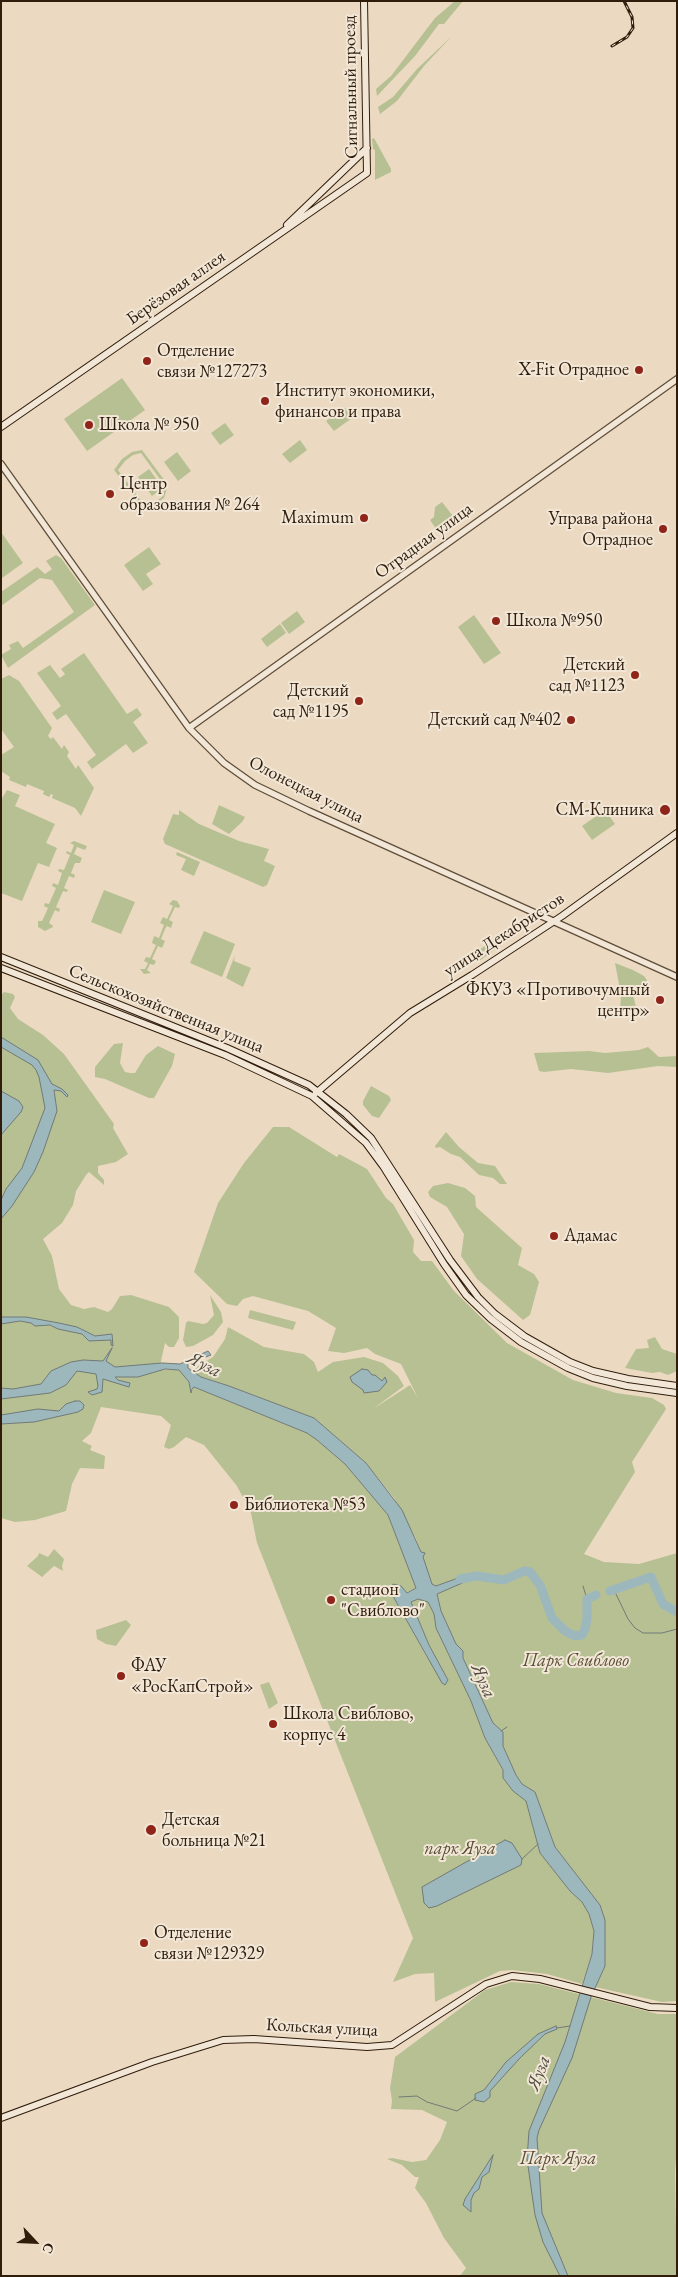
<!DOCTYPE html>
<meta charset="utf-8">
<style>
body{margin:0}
#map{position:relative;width:678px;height:2277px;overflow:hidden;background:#ebdac1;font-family:"EB Garamond",serif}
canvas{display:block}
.frame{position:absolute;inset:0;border:2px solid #2f1c0b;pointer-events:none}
.north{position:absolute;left:10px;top:2217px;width:50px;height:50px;-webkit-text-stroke:4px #f2e7d7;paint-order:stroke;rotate:115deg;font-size:14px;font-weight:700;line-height:20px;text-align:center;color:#2f1c0b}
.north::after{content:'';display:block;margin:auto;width:18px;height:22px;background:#2f1c0b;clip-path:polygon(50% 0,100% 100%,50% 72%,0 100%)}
</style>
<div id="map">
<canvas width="678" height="2277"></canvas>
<div class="frame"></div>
<div class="north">С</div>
</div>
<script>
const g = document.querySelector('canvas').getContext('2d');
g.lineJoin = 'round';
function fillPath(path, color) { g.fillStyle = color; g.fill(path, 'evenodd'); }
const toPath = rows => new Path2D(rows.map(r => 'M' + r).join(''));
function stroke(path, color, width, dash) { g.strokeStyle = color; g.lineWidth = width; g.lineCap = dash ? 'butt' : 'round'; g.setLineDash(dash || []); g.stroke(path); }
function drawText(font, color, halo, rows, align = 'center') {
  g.font = font + ' "EB Garamond",serif'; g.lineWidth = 4; g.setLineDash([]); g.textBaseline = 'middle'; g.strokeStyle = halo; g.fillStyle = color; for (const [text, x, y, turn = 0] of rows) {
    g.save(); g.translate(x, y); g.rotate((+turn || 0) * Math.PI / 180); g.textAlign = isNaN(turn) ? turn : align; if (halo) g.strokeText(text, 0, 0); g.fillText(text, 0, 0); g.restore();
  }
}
fillPath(toPath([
 [455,1,463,1,444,24,439,24,415,56,377,96,376,89,391,76,435,18],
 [452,36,424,66,397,101,380,114,378,107,393,97,417,69],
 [374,138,391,169,391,172,375,180,375,150,373,149,372,139],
 [122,378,145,410,87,451,64,419],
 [345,408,352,418,334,431,326,421],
 [225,423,234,435,220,445,211,433],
 [300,440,307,450,290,463,282,454],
 [142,450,168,485,164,498,152,506,141,505,114,470,122,459,132,452],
 [141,453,165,486,162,497,152,504,142,502,118,470,125,461,133,455],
 [177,452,191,471,178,481,164,462],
 [149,469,163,488,152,496,138,477],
 [442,502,456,520,439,533,430,520,434,517,435,507],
 [1,532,23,563,2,578,1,576],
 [149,547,161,564,146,574,153,584,143,591,124,565],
 [56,555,61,558,95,605,8,668,1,655,11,649,9,645,18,641,23,648,74,612,52,580,40,578,1,606,1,592,37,567,45,574,52,569,46,561],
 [297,611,305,622,289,634,281,623],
 [474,615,501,653,484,664,458,627],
 [280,624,286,633,267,647,261,639],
 [84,653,127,714,137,708,142,715,133,722,148,743,133,753,126,744,92,769,87,762,96,755,66,714,57,720,52,713,61,706,37,673,50,665,60,678,65,674,61,669],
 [9,675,19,681,52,728,48,736,51,739,53,737,62,749,64,745,69,752,67,756,76,769,78,765,94,788,81,816,75,808,52,798,53,795,51,794,49,797,43,794,44,791,27,784,26,787,9,780,10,777,1,771,1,755,14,747,1,729,1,679],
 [7,790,20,795,15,806,55,824,46,843,57,848,49,867,38,863,22,901,1,893,1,800],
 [219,805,245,817,242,822,229,834,212,824],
 [179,810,199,824,239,841,269,849,264,861,275,866,267,885,263,887,165,844,163,839,173,814,179,815],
 [605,810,615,824,592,840,582,826],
 [74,841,87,846,85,850,77,847,74,854,82,858,80,863,75,863,71,873,75,875,74,878,69,876,64,888,68,890,67,892,63,891,56,907,60,909,59,912,55,910,49,923,53,926,53,927,45,931,38,927,38,921,42,921,48,908,44,906,45,903,49,904,56,888,52,886,53,883,58,885,62,873,58,871,59,869,64,870,70,855,66,853,67,851,71,853,74,845,70,843],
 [177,852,200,862,194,876,181,870,186,859,176,855],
 [104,890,135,902,121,934,91,922],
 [173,900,177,901,180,906,179,908,175,907,169,920,173,922,171,928,167,926,165,929,161,939,165,941,162,948,158,946,152,959,156,961,154,965,150,964,147,970,151,973,144,974,140,969,145,969,148,963,144,961,146,957,150,958,156,945,152,943,154,936,159,938,164,925,160,923,163,917,167,919,173,906,169,904],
 [528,920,528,925,478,962,474,958,479,950,521,921],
 [204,931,235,944,222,977,190,963],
 [235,955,234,961,251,968,243,987,226,978],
 [615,963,633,970,644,976,647,980,641,991,633,995,636,1007,620,1012,621,995],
 [4,992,13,994,15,997,10,1008,18,1019,43,1035,64,1054,114,1124,113,1128,117,1135,128,1154,116,1162,98,1166,98,1173,104,1180,104,1185,89,1172,86,1175,76,1191,73,1205,62,1223,43,1239,52,1256,59,1289,71,1305,84,1309,94,1307,108,1312,112,1309,120,1296,131,1295,169,1307,179,1317,179,1338,174,1347,169,1347,165,1343,159,1370,179,1370,189,1382,191,1392,194,1387,307,1433,317,1440,345,1464,388,1515,416,1588,394,1598,428,1659,448,1680,429,1645,411,1602,418,1599,428,1602,434,1614,436,1628,471,1701,485,1738,503,1771,503,1778,513,1791,526,1801,540,1853,570,1891,582,1902,589,1914,594,1931,592,1954,582,1984,547,1974,512,1970,500,1971,435,2002,434,1973,415,1974,393,1982,413,1938,257,1543,251,1513,237,1486,204,1445,186,1437,174,1447,169,1449,164,1447,171,1425,161,1416,101,1407,91,1433,82,1441,92,1446,90,1450,105,1456,104,1469,80,1468,72,1484,66,1511,35,1520,15,1522,1,1518,1,995],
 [123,1043,120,1063,125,1072,130,1073,135,1073,146,1055,158,1046,175,1054,172,1066,154,1098,149,1098,105,1079,95,1077,95,1067,114,1044],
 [648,1047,659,1057,677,1056,677,1067,658,1066,608,1073,571,1069,544,1072,539,1071,534,1053,589,1051,605,1053,639,1050],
 [371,1086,389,1096,391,1100,379,1118,372,1116,363,1105,363,1101],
 [273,1127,289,1127,337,1157,339,1154,367,1169,386,1198,393,1204,414,1240,413,1252,421,1261,432,1261,454,1291,507,1343,573,1380,616,1393,652,1398,664,1405,666,1409,632,1462,635,1472,584,1554,604,1562,639,1564,677,1553,677,2001,662,2002,595,1987,605,1966,605,1920,600,1905,555,1847,535,1792,522,1784,516,1775,503,1746,503,1732,493,1723,463,1658,463,1651,456,1644,441,1611,437,1594,473,1577,458,1578,436,1586,432,1584,416,1539,394,1498,366,1463,314,1418,229,1386,201,1377,190,1371,213,1357,225,1339,228,1327,264,1347,304,1354,314,1362,318,1372,333,1362,364,1357,383,1363,398,1376,404,1386,373,1409,410,1385,418,1398,401,1364,375,1354,367,1348,344,1353,328,1351,336,1328,308,1311,253,1296,243,1299,237,1306,227,1304,194,1272,218,1203,244,1163],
 [446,1132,459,1147,478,1163,495,1166,507,1184,500,1184,493,1178,479,1175,460,1157,451,1154,440,1147,436,1148,435,1146],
 [448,1183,465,1188,475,1196,476,1207,522,1248,518,1265,534,1274,539,1282,530,1315,523,1320,477,1279,461,1256,464,1234,447,1207,430,1197,428,1192,433,1186],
 [210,1295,221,1312,223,1322,213,1335,193,1346,186,1347,183,1340,186,1323,188,1321,203,1324,207,1323,214,1315],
 [250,1310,296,1322,293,1330,248,1318],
 [655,1337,662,1349,677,1354,677,1371,668,1375,660,1372,652,1373,625,1368,636,1349,649,1348,647,1340],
 [54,1549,64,1559,62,1566,63,1571,54,1566,42,1577,27,1566,38,1556,39,1553,48,1557],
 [126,1620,131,1625,116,1646,106,1644,97,1639,96,1630],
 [269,1682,278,1703,269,1709,260,1685],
 [511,1982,539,1984,658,2014,677,2014,677,2144,675,2173,677,2276,460,2276,466,2268,444,2238,426,2203,415,2188,419,2177,415,2177,402,2165,387,2159,392,2158,412,2162,426,2160,440,2140,447,2122,422,2110,391,2109,392,2101,390,2088,395,2057,485,1990]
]), '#b7c093');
const water = toPath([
 [1,1037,38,1060,52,1084,62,1089,68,1095,67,1097,61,1091,54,1090,57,1111,43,1152,34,1172,12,1206,1,1219,1,1200,6,1189,22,1168,45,1108,39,1077,36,1070,32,1065,1,1047,1,1037],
 [1,1091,19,1101,23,1107,21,1112,1,1135,1,1091],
 [1,1317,26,1317,59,1323,77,1327,95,1336,112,1334,113,1346,111,1345,111,1340,89,1341,82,1334,58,1329,50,1325,35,1326,31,1323,20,1321,1,1324,1,1317],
 [112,1348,106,1361,115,1367,162,1363,180,1364,208,1351,211,1355,188,1364,188,1368,201,1377,229,1386,314,1418,366,1463,402,1510,421,1552,425,1553,423,1557,432,1584,436,1586,458,1578,476,1577,437,1594,441,1611,456,1644,463,1651,463,1658,493,1723,503,1732,503,1746,516,1775,522,1784,535,1792,555,1847,600,1905,605,1920,605,1966,591,1997,572,2058,539,2130,537,2138,542,2213,568,2276,560,2276,543,2242,535,2215,527,2159,529,2131,565,2042,592,1954,594,1931,589,1914,582,1902,570,1891,540,1853,526,1801,513,1791,503,1778,503,1770,485,1738,471,1701,436,1628,434,1614,428,1602,418,1599,411,1602,429,1645,448,1680,445,1685,442,1683,394,1598,390,1589,393,1584,401,1586,407,1593,416,1588,388,1515,345,1464,317,1440,307,1433,194,1387,192,1389,191,1393,189,1382,179,1370,165,1369,138,1377,115,1377,118,1380,130,1383,129,1387,103,1379,102,1392,92,1395,88,1392,97,1389,98,1386,96,1374,77,1371,66,1385,50,1393,1,1399,1,1388,13,1389,41,1384,51,1371,71,1362,83,1360,103,1361,112,1348],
 [362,1369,368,1370,372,1375,375,1375,382,1381,385,1377,387,1382,379,1391,364,1393,363,1390,352,1382,350,1377,362,1369],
 [75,1401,80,1401,84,1405,83,1409,78,1412,34,1422,1,1424,1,1415,38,1409,59,1411,66,1404,75,1401],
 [505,1840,512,1843,522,1859,521,1865,437,1906,429,1908,424,1903,422,1887,505,1840],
 [556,2026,557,2029,545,2034,520,2058,490,2091,490,2097,484,2102,475,2100,475,2094,484,2090,506,2062,538,2034,556,2026],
 [493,2155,489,2172,482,2177,479,2189,474,2193,471,2200,471,2212,463,2205,465,2199,493,2155]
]);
fillPath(water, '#9db8bd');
stroke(water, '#717a76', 1);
stroke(toPath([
 [583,1586,587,1599],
 [614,1590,628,1619,635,1628,643,1633,662,1633,677,1629],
 [501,1731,507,1727],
 [522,1859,538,1844],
 [557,2028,570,2026],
 [399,2097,417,2096,427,2102,457,2111,476,2098]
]), '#717a76', 1);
stroke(toPath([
 [460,1579,477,1576,504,1580,524,1571,530,1572,540,1585,552,1618,565,1631,575,1636,582,1635,585,1629,587,1619,587,1599,596,1595],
 [610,1591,651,1577,663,1604,677,1612]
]), '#9db8bd', 9);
const tertiary = toPath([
 [1,464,189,728,224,763,255,785,309,811,677,977],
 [189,728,677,379]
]);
const secondary = toPath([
 [287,225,367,148],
 [1,427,367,173,364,1],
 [1,957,227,1048,309,1085,346,1114,371,1138,450,1260,478,1297,495,1314,524,1336,570,1362,593,1371,628,1379,677,1386],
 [1,968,225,1055,312,1096,366,1143,383,1166,444,1264,466,1295,491,1319,521,1342,568,1368,593,1378,627,1386,677,1393],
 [316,1093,410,1013,472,975,562,916,677,833],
 [1,2118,152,2062,223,2040,254,2039,367,2047,392,2045,486,1984,512,1976,540,1979,650,2007,677,2008]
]);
stroke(tertiary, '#5e4c38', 8);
stroke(secondary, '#2f1c0b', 8);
stroke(tertiary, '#f2e7d7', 5.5);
stroke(secondary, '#f2e7d7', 6);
const rail = toPath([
 [612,46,627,37,633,28,632,17,624,1]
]);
stroke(rail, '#2f1c0b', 3);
stroke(rail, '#f2e7d7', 1, [4]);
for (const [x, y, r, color] of [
 [147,361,5,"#8f2418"],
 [639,370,5,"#8f2418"],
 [265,401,5,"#8f2418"],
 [89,425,5,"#8f2418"],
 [110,494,5,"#8f2418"],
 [364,518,5,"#8f2418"],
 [663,529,5,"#8f2418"],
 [496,621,5,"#8f2418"],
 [635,675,5,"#8f2418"],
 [359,701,5,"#8f2418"],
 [571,720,5,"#8f2418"],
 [665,810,6,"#8f2418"],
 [660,1000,5,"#8f2418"],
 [554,1236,5,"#8f2418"],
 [234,1505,5,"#8f2418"],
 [331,1600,5,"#8f2418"],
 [121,1676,5,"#8f2418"],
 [273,1724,5,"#8f2418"],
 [151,1830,6,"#8f2418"],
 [144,1943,5,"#8f2418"]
]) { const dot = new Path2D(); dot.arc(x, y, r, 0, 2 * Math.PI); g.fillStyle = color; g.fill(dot); stroke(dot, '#f2e7d7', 2); }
drawText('18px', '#2f1c0b', '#f2e7d7', [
 ["Сигнальный проезд",351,87,-91],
 ["Берёзовая аллея",176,288,-35],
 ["Отрадная улица",424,541,-36],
 ["Олонецкая улица",306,790,27],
 ["улица Декабристов",504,935,-33],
 ["Сельскохозяйственная улица",166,1009,22],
 ["Кольская улица",322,2028,3]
]);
drawText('18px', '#2f1c0b', '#f2e7d7', [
 ["Отделение",157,351],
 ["связи №127273",157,372],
 ["X-Fit Отрадное",629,370,"right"],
 ["Институт экономики,",275,391],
 ["финансов и права",275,412],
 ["Школа № 950",99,425],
 ["Центр",120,484],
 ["образования № 264",120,505],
 ["Maximum",354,518,"right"],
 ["Управа района",653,519,"right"],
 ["Отрадное",653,540,"right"],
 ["Школа №950",506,621],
 ["Детский",625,665,"right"],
 ["сад №1123",625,686,"right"],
 ["Детский",349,691,"right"],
 ["сад №1195",349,712,"right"],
 ["Детский сад №402",561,720,"right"],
 ["СМ-Клиника",654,810,"right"],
 ["ФКУЗ «Противочумный",650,990,"right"],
 ["центр»",650,1011,"right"],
 ["Адамас",564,1236],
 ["Библиотека №53",244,1505],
 ["стадион",341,1590],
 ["\"Свиблово\"",341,1611],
 ["ФАУ",131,1666],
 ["«РосКапСтрой»",131,1687],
 ["Школа Свиблово,",283,1714],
 ["корпус 4",283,1735],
 ["Детская",162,1820],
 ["больница №21",162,1841],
 ["Отделение",154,1933],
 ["связи №129329",154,1954]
], 'left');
drawText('italic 18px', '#584d34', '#f2e7d7', [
 ["Парк Свиблово",576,1661],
 ["парк Яуза",460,1849],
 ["Парк Яуза",558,2159]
]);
drawText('italic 19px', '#504b40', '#f2e7d7', [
 ["Яуза",204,1365,27],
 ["Яуза",483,1681,66],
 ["Яуза",539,2073,-69]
]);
</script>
